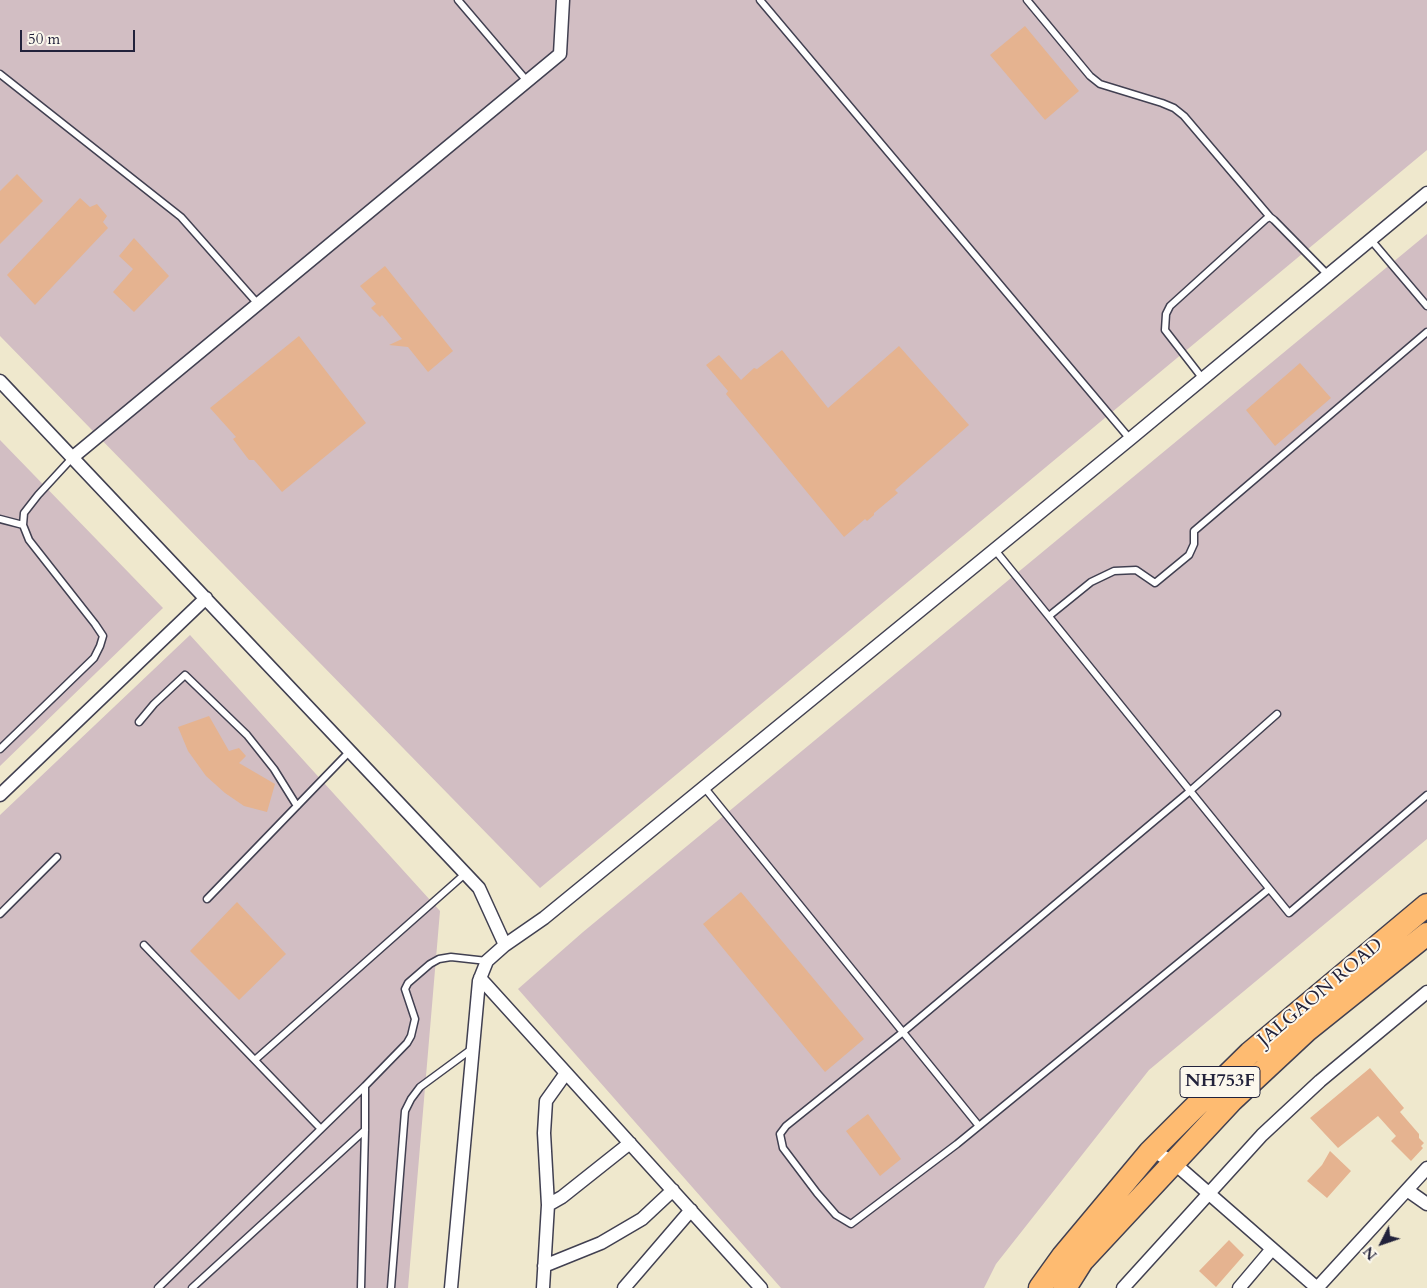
<!DOCTYPE html>
<style>
body{margin:0}
#map{position:relative;width:1427px;height:1288px;overflow:hidden;background:#efe8cd;font-family:Cardo,serif}
canvas{display:block}
.north{position:absolute;left:1357px;top:1218px;width:50px;height:50px;-webkit-text-stroke:4px #fbf7ec;paint-order:stroke;rotate:229deg;font-size:14px;font-weight:700;line-height:20px;text-align:center;color:#22223b}
.north::after{content:'';display:block;margin:auto;width:18px;height:22px;background:#22223b;clip-path:polygon(50% 0,100% 100%,50% 72%,0 100%)}
.scale{position:absolute;left:20px;top:30px;width:115px;height:22px;box-sizing:border-box;border:2px solid #22223b;border-top:0;padding-left:6px;font-size:15px;line-height:18px;white-space:nowrap;color:#22223b;-webkit-text-stroke:4px #fbf7ec;paint-order:stroke}
</style>
<div id="map">
<canvas width="1427" height="1288"></canvas>
<div class="north">N</div>
<div class="scale">50 m</div>
</div>
<script>
const g = document.querySelector('canvas').getContext('2d');
g.lineJoin = 'round';
function fillPath(path, color) { g.fillStyle = color; g.fill(path, 'evenodd'); }
const toPath = rows => new Path2D(rows.map(r => 'M' + r).join(''));
function stroke(path, color, width, dash) { g.strokeStyle = color; g.lineWidth = width; g.lineCap = dash ? 'butt' : 'round'; g.setLineDash(dash || []); g.stroke(path); }
function drawText(font, color, halo, rows, align = 'center') {
  g.font = font + ' Cardo,serif'; g.lineWidth = 4; g.setLineDash([]); g.textBaseline = 'middle'; g.strokeStyle = halo; g.fillStyle = color; for (const [text, x, y, turn = 0] of rows) {
    g.save(); g.translate(x, y); g.rotate((+turn || 0) * Math.PI / 180); g.textAlign = isNaN(turn) ? turn : align; if (halo) g.strokeText(text, 0, 0); g.fillText(text, 0, 0); g.restore();
  }
}
fillPath(toPath([
 [0,0,1427,0,1427,150,540,888,0,336],
 [1427,234,1427,839,1149,1070,996,1264,984,1288,781,1288,518,989,583,932],
 [0,440,163,608,0,766],
 [190,635,440,911,408,1288,0,1288,0,815]
]), '#d2bec3');
fillPath(toPath([
 [1025,26,1079,91,1045,120,990,55],
 [17,174,43,201,0,244,0,191],
 [80,198,90,207,97,204,107,216,103,222,108,228,35,305,7,275],
 [134,238,169,276,134,312,113,292,133,269,119,256],
 [385,266,453,351,428,372,408,347,389,345,402,339,382,315,380,317,371,308,376,304,360,286],
 [299,336,366,423,282,492,254,460,249,460,233,439,236,437,210,408],
 [899,346,969,425,895,490,898,493,874,513,874,515,867,521,865,519,844,537,726,394,728,391,706,365,719,355,741,380,754,368,757,369,782,350,828,408],
 [1300,363,1331,398,1275,446,1246,410],
 [209,716,229,751,239,748,246,756,239,763,275,784,267,812,244,806,225,793,206,776,188,751,178,727],
 [741,892,864,1039,825,1072,703,924],
 [237,902,286,954,239,1000,190,951],
 [1370,1068,1404,1108,1400,1112,1419,1134,1419,1138,1424,1143,1421,1146,1423,1148,1411,1161,1391,1141,1396,1136,1378,1116,1338,1148,1310,1118],
 [868,1114,901,1159,880,1176,846,1131],
 [1330,1151,1351,1171,1327,1198,1307,1181,1322,1165],
 [1229,1240,1244,1255,1216,1287,1199,1271]
]), '#e5b390');
const lane = toPath([
 [458,0,527,81],
 [760,0,1130,439],
 [1027,0,1090,76,1100,84,1162,103,1174,108,1184,116,1270,217],
 [0,74,181,217,258,304],
 [1371,240,1427,306],
 [1203,379,1165,330,1166,314,1170,306,1266,219,1270,217,1274,220,1328,275],
 [0,519,23,525],
 [995,550,1289,913,1427,795],
 [1049,616,1091,582,1114,571,1136,570,1155,583,1189,555,1194,544,1194,531,1427,332],
 [139,722,154,704,185,675,247,735,274,769,297,806],
 [0,749,94,658,100,646,103,636,95,624,29,540,23,525,24,513,38,495,73,457],
 [704,787,979,1126],
 [1269,889,957,1144,851,1224,836,1215,817,1193,783,1148,780,1134,786,1126,903,1032,1190,791,1277,714],
 [207,899,350,751],
 [0,914,57,857],
 [144,945,321,1129],
 [256,1059,466,873],
 [158,1288,365,1086],
 [192,1288,365,1130],
 [361,1288,365,1130,365,1086,407,1043,411,1036,415,1019,405,989,408,983,430,964,439,959,451,957,487,961],
 [391,1288,405,1111,411,1099,420,1087,473,1048]
]);
const street = toPath([
 [0,381,479,888,505,945],
 [73,457,560,54,563,0],
 [0,795,206,598],
 [480,978,761,1288],
 [1152,1150,1174,1163,1317,1288],
 [1407,1190,1427,1204],
 [548,1205,562,1197,630,1143],
 [544,1266,601,1243,642,1219,673,1190],
 [451,1288,479,981,487,961,505,945,544,918,1130,439,1427,193],
 [543,1288,548,1205,544,1133,546,1101,566,1073],
 [624,1288,691,1210],
 [1123,1288,1262,1135,1320,1081,1427,992],
 [1239,1288,1272,1249],
 [1317,1288,1427,1168]
]);
const highway = toPath([
 [1040,1288,1063,1256,1150,1152,1191,1111,1250,1053,1427,905],
 [1065,1288,1082,1261,1232,1100,1306,1031,1427,934]
]);
stroke(lane, '#414051', 9);
stroke(street, '#414051', 15);
stroke(highway, '#414051', 25);
stroke(lane, '#fff', 6);
stroke(street, '#fff', 12);
stroke(highway, '#febb71', 22);
for (const [x, y, w] of [
 [1220,1082,80]
]) { const box = new Path2D(); box.roundRect(x - w / 2, y - 15.5, w, 31, 4); g.fillStyle = '#fbf7ec'; g.fill(box); stroke(box, '#22223b', 1); }
drawText('bold 18px', '#22223b', null, [
 ["NH753F",1220,1082]
]);
drawText('19px', '#22223b', '#fbf7ec', [
 ["JALGAON ROAD",1321,993,-40]
]);
</script>
